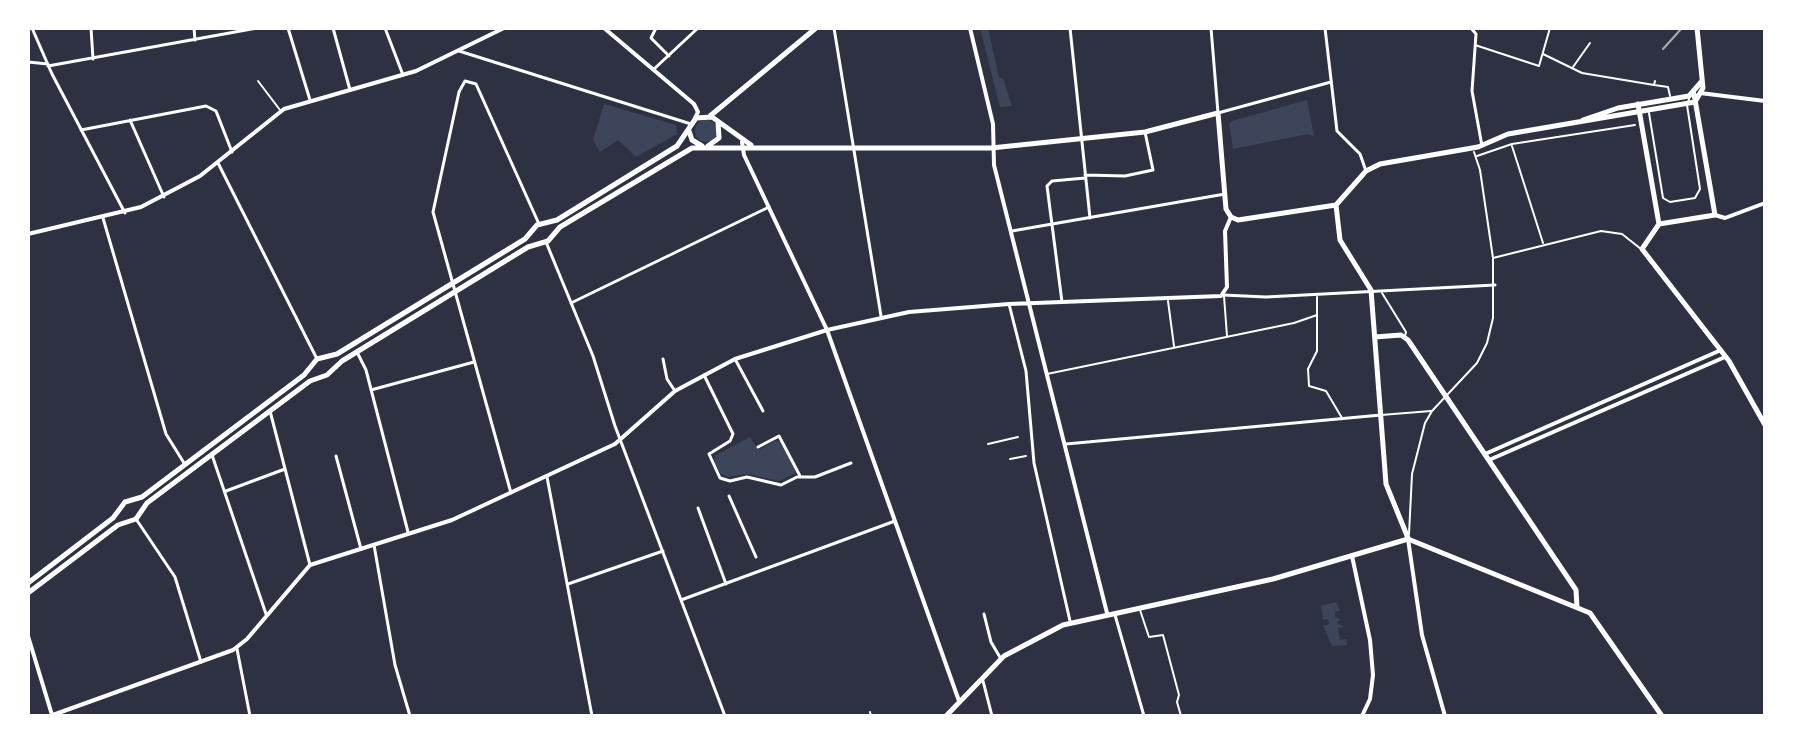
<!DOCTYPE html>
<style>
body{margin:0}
#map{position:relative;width:1793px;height:744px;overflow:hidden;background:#2d3142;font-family:"Exo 2",sans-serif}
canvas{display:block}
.frame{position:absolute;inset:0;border:30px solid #fff;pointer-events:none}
</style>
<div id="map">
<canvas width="1793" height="744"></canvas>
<div class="frame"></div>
</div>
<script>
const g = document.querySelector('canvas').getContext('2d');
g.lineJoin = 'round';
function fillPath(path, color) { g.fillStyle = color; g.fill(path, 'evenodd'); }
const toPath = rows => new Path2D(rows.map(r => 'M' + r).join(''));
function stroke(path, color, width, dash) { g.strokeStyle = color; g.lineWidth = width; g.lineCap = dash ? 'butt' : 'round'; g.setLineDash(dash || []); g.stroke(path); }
fillPath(toPath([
 [980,28,988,28,999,78,1003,78,1012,106,1000,107],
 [1307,100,1314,136,1308,134,1233,149,1229,124,1232,121],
 [604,104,676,125,677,134,636,157,618,140,600,152,593,140],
 '695 131a11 11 0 1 1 22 0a11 11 0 1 1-22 0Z',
 [750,437,758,450,775,441,780,442,796,473,779,481,748,474,727,477,720,473,714,463,716,455],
 [1336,602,1340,611,1335,612,1335,617,1340,619,1337,623,1344,627,1338,628,1340,639,1337,640,1346,639,1347,645,1332,646,1323,626,1329,624,1328,619,1323,620,1321,606]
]), '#3c4559');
stroke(toPath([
 [258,81,280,110],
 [1649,113,1663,198,1670,202,1695,198,1700,189,1687,105,1690,96],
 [988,444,1018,437],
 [1010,459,1026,456],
 [1140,610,1149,637,1163,635,1179,695,1177,702,1181,716],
 [870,712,871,716]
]), '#fff', 2);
stroke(toPath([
 [1475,45,1539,66,1550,28],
 [1543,54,1582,73,1654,85],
 [1573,67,1590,43],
 [1655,81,1654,85,1668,87,1670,96],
 [1512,146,1543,243],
 [1477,156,1512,144,1635,125],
 [1493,258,1601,231,1622,234,1641,249],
 [1382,293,1406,332,1405,336],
 [1224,296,1227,336],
 [1168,301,1174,346],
 [1317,315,1317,351,1308,369,1309,386,1326,391,1342,418],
 [1047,374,1294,323,1317,315,1317,297],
 [1381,415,1431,411],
 [1409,534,1412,474,1425,423,1432,411,1477,363,1487,343,1493,318,1493,258,1480,170,1474,152]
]), '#fff', 2);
stroke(toPath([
 [32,28,52,74,125,213],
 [91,28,93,59],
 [194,28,195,40],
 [288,28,310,100],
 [333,28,350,90],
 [385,28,403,75],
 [656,28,651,38,669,56],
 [834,28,881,316],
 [1070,28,1090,218],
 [1211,28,1218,113,1331,82],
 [1325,28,1337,131,1360,154,1366,171],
 [1471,28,1476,34,1472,91,1482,146],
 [459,51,691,124],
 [28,62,48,64],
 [48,66,257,28],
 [654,69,698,28],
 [130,120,164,197],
 [81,130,206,106,216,111,232,152],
 [218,163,317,359],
 [1085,175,1125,176,1153,170,1145,132],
 [103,218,166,434,184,463],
 [1012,231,1225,194],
 [546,242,593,356,615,426,725,716],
 [1223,295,1266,297,1495,285],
 [1062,302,1047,186,1052,181,1085,178],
 [571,303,769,207],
 [1009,304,1026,371,1034,463,1070,621],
 [357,352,366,370,408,532],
 [663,359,667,379,675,391],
 [735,359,763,411],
 [704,375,733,434,730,441,709,454,720,478,730,481,747,477,781,485,797,477,815,477,851,463],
 [371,390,474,362],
 [270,411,310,565],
 [1066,444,1381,415],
 [758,447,779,436,800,476],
 [212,455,266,614],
 [336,456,361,549],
 [547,477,592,716],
 [226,491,285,469],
 [511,493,433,212,459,92,465,81,476,84,539,224],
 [729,496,756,557],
 [698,508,726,584],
 [136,519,175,577,201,662],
 [374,545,395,665,410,716],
 [568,584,663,551],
 [681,600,895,521],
 [984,614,991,642,1001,659],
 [1115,615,1144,716],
 [237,649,250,716],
 [983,681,992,716]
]), '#fff', 3);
stroke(toPath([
 [604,28,694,104,698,112,695,118],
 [970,28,993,124,994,165,1107,613],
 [1700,93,1765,101],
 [742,142,744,155,827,330,959,701],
 [1715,215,1725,218,1765,203],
 [28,234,141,207,200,176,284,109,416,71,504,28],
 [1485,454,1721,350],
 [1489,460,1725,357],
 [1408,539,1422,635,1445,716],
 [1352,556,1370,640,1373,675,1370,699,1362,716],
 [28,636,52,715],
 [50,716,233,650,247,639,310,565,452,520,615,444,675,391,735,359,827,330,909,312,1009,304,1221,296,1227,287,1225,231,1231,217]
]), '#fff', 4);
stroke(toPath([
 [1638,104,1659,224],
 [710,116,816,28],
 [1583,120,1618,108,1689,96,1702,81],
 [689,131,692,140,702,146],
 [708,146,719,138,718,122],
 [1336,205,1366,171,1380,164,1478,147,1508,134,1695,102,1703,88,1697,28],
 [1336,205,1340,240,1371,290,1386,484,1408,538],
 [1659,224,1642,249,1729,361,1765,425],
 [1659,224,1715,215,1694,94],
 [1375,337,1401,335,1408,340,1576,590,1577,607],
 [1408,539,1590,613,1662,716],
 [28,583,113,518,125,502,142,497,304,375,317,359,337,354,525,239,537,225,557,220,677,146,696,118,712,117,751,145],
 [28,593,118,525,136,519,147,503,310,381,327,375,342,361,528,247,548,241,560,227,692,148,991,148,1145,132,1218,113,1226,209,1231,217,1238,220,1336,205],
 [946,716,1004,656,1063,625,1273,579,1408,539]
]), '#fff', 5);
stroke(toPath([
 [1663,49,1682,28]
]), '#abadb3', 2);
</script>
